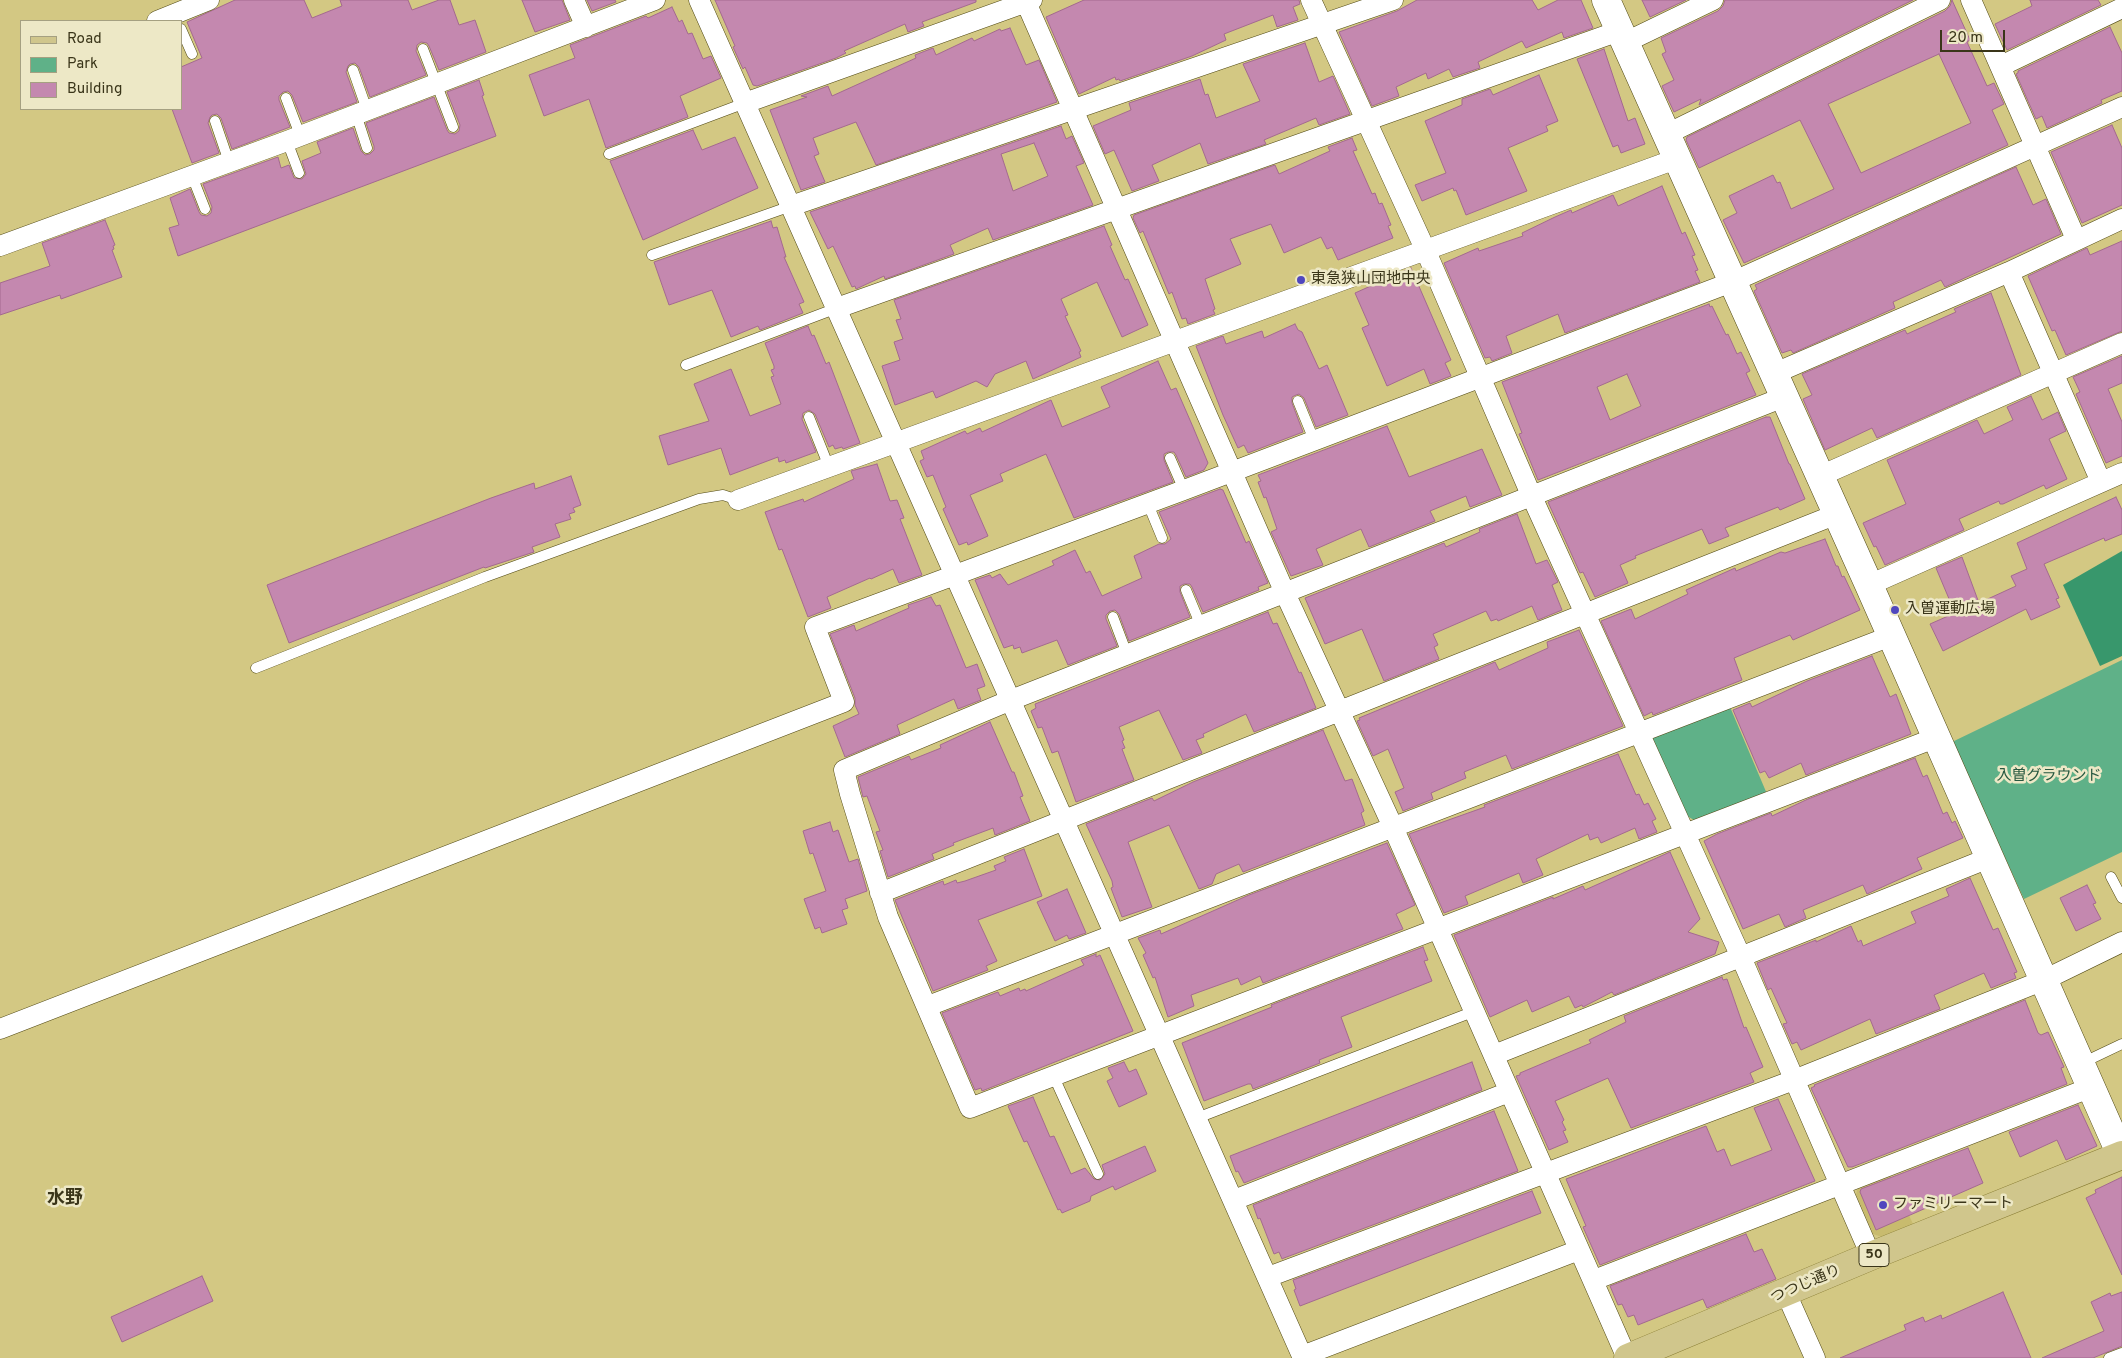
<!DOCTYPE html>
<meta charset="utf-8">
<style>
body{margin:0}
#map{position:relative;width:2122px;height:1358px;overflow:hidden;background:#d3c883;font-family:Overpass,sans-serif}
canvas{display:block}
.legend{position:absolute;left:20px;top:20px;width:162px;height:90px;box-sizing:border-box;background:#ede8c6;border:1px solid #a5a081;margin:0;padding:6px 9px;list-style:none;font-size:15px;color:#3a3519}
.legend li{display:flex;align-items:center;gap:10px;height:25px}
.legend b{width:25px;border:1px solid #a5a081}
.scale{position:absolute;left:1940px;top:30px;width:65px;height:22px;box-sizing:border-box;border:2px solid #3a3519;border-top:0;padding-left:6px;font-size:15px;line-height:18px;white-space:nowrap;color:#3a3519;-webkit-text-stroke:4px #ede8c6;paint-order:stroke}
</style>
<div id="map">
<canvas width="2122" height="1358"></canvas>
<ul class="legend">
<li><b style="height:6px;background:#d0c68c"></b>Road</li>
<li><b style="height:14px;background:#5fb188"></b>Park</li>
<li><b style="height:14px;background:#c488af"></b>Building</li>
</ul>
<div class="scale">20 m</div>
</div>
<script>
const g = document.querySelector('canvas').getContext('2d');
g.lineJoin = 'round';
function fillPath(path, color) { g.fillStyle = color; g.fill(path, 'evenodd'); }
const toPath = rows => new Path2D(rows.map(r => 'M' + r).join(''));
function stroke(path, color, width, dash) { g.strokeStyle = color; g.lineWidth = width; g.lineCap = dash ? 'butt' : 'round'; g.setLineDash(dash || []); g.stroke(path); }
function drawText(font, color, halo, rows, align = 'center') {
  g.font = font + ' Overpass,"Noto Sans JP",sans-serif'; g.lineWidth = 5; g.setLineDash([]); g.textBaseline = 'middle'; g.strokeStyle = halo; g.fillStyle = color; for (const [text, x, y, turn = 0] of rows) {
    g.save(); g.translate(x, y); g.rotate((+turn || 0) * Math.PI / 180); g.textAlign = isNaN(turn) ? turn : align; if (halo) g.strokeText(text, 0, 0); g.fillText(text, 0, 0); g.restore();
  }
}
fillPath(toPath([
 [1890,1174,1913,1224,1882,1237,1873,1234,1856,1195,1858,1186]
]), '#c8bb6e');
fillPath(toPath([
 [2122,660,2122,852,2024,899,1952,742],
 [1730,707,1767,794,1694,820,1687,816,1653,739,1654,735]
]), '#5fb188');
fillPath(toPath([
 [2122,551,2122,656,2100,666,2063,585]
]), '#38976c');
const building = toPath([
 [235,0,304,0,312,18,342,6,340,0,408,0,412,10,439,0,450,0,459,25,475,20,486,52,439,70,429,46,427,43,421,42,417,45,416,51,426,75,370,97,359,67,355,63,350,64,348,66,346,72,357,102,303,122,292,95,288,91,283,92,279,96,279,100,290,127,232,149,221,118,217,114,212,115,210,117,208,123,219,153,192,163,172,109,181,109,181,67,202,58,187,22,235,0],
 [522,0,562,0,570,20,535,32,522,0],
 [587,0,615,0,616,2,592,11,587,0],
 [715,0,976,0,976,2,922,22,924,26,908,32,905,24,844,51,846,53,836,58,757,86,753,85,745,67,743,69,733,47,735,46,715,0],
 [1084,0,1299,0,1300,4,1293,7,1298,20,1277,27,1273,15,1224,34,1226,40,1192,56,1120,81,1119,79,1116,80,1115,77,1079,94,1046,17,1084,0],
 [1417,0,1532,0,1538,10,1558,0,1581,0,1593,28,1564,38,1562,32,1526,48,1522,41,1478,62,1480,68,1453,77,1449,69,1428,79,1426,73,1396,87,1399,96,1372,106,1339,32,1397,11,1417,0],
 [1642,0,1686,0,1650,17,1642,0],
 [1725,0,1913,0,1699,105,1701,99,1674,112,1662,86,1674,80,1662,54,1666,52,1661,38,1718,11,1723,6,1725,0],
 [1952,0,1970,40,1967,42,1987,86,1994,83,2004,104,1992,110,2008,145,1744,263,1723,220,1737,213,1729,196,1773,175,1777,183,1780,182,1791,209,1834,189,1800,120,1699,168,1686,140,1687,137,1945,11,1950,6,1952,0],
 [1939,54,1971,123,1861,173,1828,104,1939,54],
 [2030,0,2098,0,2101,5,2007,50,1995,24,2032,6,2030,0],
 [672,7,679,22,682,20,688,34,692,33,703,59,711,56,721,78,680,96,688,117,606,148,589,99,544,116,529,75,575,58,570,45,646,16,648,18,672,7],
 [2110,27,2122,53,2122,91,2101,100,2102,103,2047,128,2042,116,2036,119,2016,74,2018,73,2018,71,2110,27],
 [1010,28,1026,65,1039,60,1057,102,876,165,856,122,813,138,819,154,814,156,825,182,801,190,770,110,807,97,801,96,828,86,832,96,916,58,915,55,933,48,936,55,972,38,974,41,1000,29,1001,31,1010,28],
 [1305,43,1319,82,1333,76,1350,114,1319,125,1316,118,1264,140,1266,144,1208,164,1200,143,1152,165,1159,181,1132,191,1114,150,1105,154,1093,126,1131,110,1129,103,1200,79,1205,95,1208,94,1216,118,1260,101,1243,64,1305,43],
 [1604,49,1628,121,1635,118,1645,144,1621,153,1618,145,1613,147,1577,59,1604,49],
 [1539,75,1558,121,1546,126,1548,131,1508,148,1527,191,1466,215,1456,190,1454,191,1453,188,1422,201,1415,185,1446,173,1425,121,1462,105,1462,99,1490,89,1493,95,1539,75],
 [479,80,484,95,482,96,496,136,178,256,169,228,179,225,170,198,190,189,199,212,201,215,207,216,211,213,212,207,203,184,278,157,281,168,289,165,294,178,302,179,306,174,302,161,321,153,317,142,353,128,361,151,365,155,370,154,374,150,374,146,366,123,434,97,447,130,449,133,455,134,459,131,460,125,447,92,479,80],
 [2112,125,2122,148,2122,205,2082,223,2051,152,2112,125],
 [1061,126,1066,139,1072,136,1084,163,1076,166,1093,205,993,240,988,228,950,245,954,254,885,279,884,276,856,289,855,286,852,287,833,246,828,249,810,212,1061,126],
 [1034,143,1048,176,1013,191,1001,154,1034,143],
 [693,130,702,150,735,137,758,188,643,240,610,161,693,130],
 [1352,138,1357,150,1353,151,1372,194,1375,193,1379,204,1382,203,1391,225,1388,226,1393,238,1338,260,1332,247,1327,249,1321,237,1284,253,1271,224,1230,239,1241,264,1205,279,1215,309,1213,310,1215,314,1188,324,1186,318,1182,319,1172,292,1169,294,1143,231,1140,233,1133,218,1134,215,1275,165,1279,174,1330,151,1328,147,1352,138],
 [2016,167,2033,205,2046,199,2061,234,1945,287,1941,280,1893,302,1895,308,1793,353,1791,350,1782,353,1754,291,1757,289,1755,285,2016,167],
 [1662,186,1682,234,1685,232,1695,255,1692,256,1698,270,1695,271,1700,282,1565,333,1558,314,1506,336,1512,353,1492,361,1490,357,1485,358,1444,263,1478,248,1479,251,1523,236,1522,233,1555,217,1571,210,1572,213,1613,195,1618,206,1662,186],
 [105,220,115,245,113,246,114,249,112,250,122,277,61,299,60,295,0,315,0,283,50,266,42,243,105,220],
 [771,221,773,228,777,227,786,257,784,257,804,302,799,304,803,313,760,330,758,326,731,337,712,290,669,305,654,262,771,221],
 [1104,226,1112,245,1110,246,1125,280,1128,279,1148,325,1122,337,1097,282,1061,299,1068,315,1065,316,1081,351,1079,352,1081,357,1033,379,1026,361,995,374,987,387,976,381,936,398,933,391,895,405,882,366,900,360,894,342,903,339,896,320,901,319,894,300,1104,226],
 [2122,241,2122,331,2066,355,2055,330,2052,331,2028,276,2087,248,2090,255,2122,241],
 [1411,268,1451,360,1445,363,1451,376,1430,384,1424,369,1387,386,1362,328,1369,325,1355,293,1411,268],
 [1991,293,2021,375,1877,438,1872,428,1825,450,1803,399,1812,395,1802,374,1905,330,1907,334,1956,312,1954,309,1991,293],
 [1709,304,1710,307,1712,306,1726,335,1728,334,1737,354,1741,352,1750,371,1746,373,1756,395,1538,480,1519,434,1522,433,1502,382,1709,304],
 [1627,374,1641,406,1610,420,1597,387,1627,374],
 [1295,324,1298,330,1302,332,1319,369,1327,365,1348,415,1316,427,1304,398,1299,394,1296,395,1292,397,1292,403,1303,432,1248,453,1244,445,1238,448,1223,415,1196,346,1223,336,1226,344,1262,331,1264,338,1295,324],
 [808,326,812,336,814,335,826,364,829,362,860,443,843,449,842,447,835,449,833,445,829,447,815,414,809,410,803,413,802,419,816,452,786,463,785,460,779,462,778,457,730,475,721,448,668,465,659,436,709,421,694,384,731,369,750,416,781,404,771,377,774,376,771,370,774,369,774,366,765,343,808,326],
 [2122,356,2122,383,2108,389,2122,422,2122,456,2106,463,2076,394,2080,392,2073,377,2122,356],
 [1158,361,1171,390,1176,388,1193,427,1208,463,1204,470,1186,477,1176,455,1174,452,1168,452,1164,454,1164,460,1173,482,1074,518,1046,454,1000,474,1003,481,970,495,988,536,968,545,967,542,959,545,943,509,946,507,933,475,927,477,920,461,924,459,921,451,965,431,967,434,980,428,982,432,1051,400,1062,427,1110,407,1101,387,1158,361],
 [2031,396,2042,420,2058,412,2066,431,2049,439,2067,479,2046,489,2044,485,2003,504,2000,504,1999,501,1959,519,1964,530,1885,565,1876,546,1874,547,1863,523,1906,504,1887,460,1977,420,1984,434,2013,420,2007,407,2031,396],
 [1766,417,1770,417,1789,464,1790,464,1805,499,1780,510,1778,507,1725,528,1729,536,1709,544,1702,529,1635,556,1636,558,1620,565,1628,583,1595,597,1583,572,1580,573,1548,502,1766,417],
 [1387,426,1409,477,1482,449,1502,495,1470,507,1466,496,1430,511,1435,521,1369,547,1361,529,1316,549,1323,565,1291,576,1271,532,1277,529,1266,497,1264,498,1258,482,1261,481,1258,475,1387,426],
 [877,464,890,501,897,500,904,518,900,519,922,575,899,583,893,569,871,579,870,578,827,597,831,608,808,617,782,549,779,550,765,512,803,499,804,502,854,479,851,471,877,464],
 [571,476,581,505,573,508,575,512,569,514,571,519,555,524,560,537,532,547,534,552,485,568,484,567,289,643,267,585,491,498,534,483,535,489,571,476],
 [1220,489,1223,490,1246,543,1249,541,1268,583,1258,587,1259,590,1203,612,1192,587,1190,584,1184,584,1180,586,1180,592,1190,617,1129,641,1119,614,1115,610,1110,611,1106,615,1106,619,1117,646,1068,665,1057,640,1022,653,1020,647,1014,649,1013,645,1004,648,975,580,990,575,992,578,1000,574,1008,585,1054,565,1052,561,1075,550,1086,573,1090,571,1102,596,1142,578,1134,556,1159,544,1165,544,1171,539,1159,512,1220,489],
 [2116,497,2122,510,2122,534,2105,541,2104,538,2044,564,2059,598,2056,599,2060,607,2031,620,2026,609,1943,651,1930,624,1955,613,1936,568,1962,557,1979,603,2016,586,2011,576,2027,569,2017,543,2116,497],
 [1517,514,1536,564,1547,560,1558,582,1552,585,1562,610,1538,620,1532,606,1498,621,1497,619,1491,621,1486,611,1433,634,1438,645,1434,647,1439,659,1384,681,1362,629,1325,644,1305,598,1444,543,1446,547,1480,532,1479,529,1517,514],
 [1825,539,1836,566,1838,566,1842,577,1844,576,1860,610,1793,640,1790,635,1734,658,1742,680,1653,715,1652,712,1644,716,1601,621,1631,609,1635,619,1688,594,1686,590,1735,568,1736,571,1781,552,1785,553,1825,539],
 [931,597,936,606,940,605,966,668,977,664,985,686,977,689,981,700,958,709,954,699,897,725,900,734,845,757,833,726,859,714,855,705,855,698,830,634,854,625,856,631,909,608,908,605,931,597],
 [1268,612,1273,624,1277,623,1299,673,1301,672,1316,708,1254,732,1246,714,1203,734,1204,737,1196,740,1202,753,1183,760,1159,710,1119,727,1124,740,1122,741,1125,748,1122,749,1134,780,1076,802,1058,751,1052,753,1042,727,1038,728,1031,711,1036,708,1035,704,1268,612],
 [1579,630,1623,726,1512,769,1506,755,1464,772,1466,778,1431,793,1433,799,1403,811,1395,792,1404,788,1388,749,1373,756,1357,721,1360,720,1359,718,1495,662,1499,670,1548,648,1547,642,1579,630],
 [1872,656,1890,697,1896,694,1911,734,1806,775,1801,763,1769,778,1765,771,1760,773,1733,710,1750,703,1752,707,1807,681,1872,656],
 [990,722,1012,772,1014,772,1023,796,1020,797,1030,821,995,835,993,828,953,843,954,845,932,854,934,859,888,877,880,851,883,850,876,832,880,831,867,796,863,797,858,777,909,756,911,760,941,748,940,745,990,722],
 [1323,730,1345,781,1352,779,1364,811,1361,813,1365,825,1243,872,1239,864,1216,874,1212,884,1199,889,1169,825,1128,842,1152,907,1122,917,1111,888,1113,887,1112,881,1086,824,1152,798,1154,801,1193,782,1323,730],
 [1618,754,1636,795,1639,794,1644,805,1648,803,1656,819,1652,821,1657,832,1639,839,1635,828,1601,843,1598,837,1590,840,1588,834,1536,859,1543,875,1523,883,1519,873,1465,896,1468,904,1444,913,1409,834,1485,807,1484,805,1618,754],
 [1915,758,1923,777,1927,775,1943,814,1947,812,1952,823,1955,821,1963,838,1917,858,1922,869,1867,894,1863,885,1803,910,1806,918,1785,927,1779,914,1743,929,1704,841,1717,834,1771,813,1772,816,1808,799,1915,758],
 [830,822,833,832,838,830,849,862,858,859,867,891,845,899,848,908,842,910,847,924,822,933,820,927,815,929,804,899,826,891,813,853,810,854,803,831,830,822],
 [1387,843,1415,905,1396,914,1403,929,1263,983,1260,976,1241,985,1238,978,1191,995,1194,1006,1168,1017,1155,977,1153,978,1143,955,1146,953,1138,938,1160,930,1161,934,1249,895,1387,843],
 [1024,849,1042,896,978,920,997,961,986,966,988,970,933,991,895,900,943,881,944,885,956,880,957,883,965,881,996,870,994,866,1006,861,1004,857,1024,849],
 [1670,852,1700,919,1688,932,1719,942,1715,954,1614,995,1612,992,1583,1007,1582,1005,1575,1008,1569,996,1532,1012,1527,1000,1490,1017,1454,935,1553,897,1553,899,1583,886,1585,890,1670,852],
 [1970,878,1993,930,1998,928,2017,972,2014,973,2016,978,1991,988,1984,973,1934,995,1940,1009,1876,1034,1870,1019,1801,1050,1797,1042,1792,1044,1783,1024,1787,1023,1771,988,1768,990,1757,963,1816,940,1816,942,1851,926,1858,942,1861,940,1863,946,1916,923,1911,912,1949,896,1946,889,1970,878],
 [2087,885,2096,903,2093,904,2101,919,2076,931,2060,898,2087,885],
 [1067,889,1086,933,1069,939,1067,935,1055,941,1037,902,1067,889],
 [1423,947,1428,960,1424,961,1432,981,1341,1017,1352,1047,1319,1060,1320,1063,1253,1089,1251,1084,1248,1084,1204,1101,1182,1043,1272,1007,1271,1005,1423,947],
 [1096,954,1096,957,1100,955,1133,1031,982,1091,981,1088,975,1090,942,1013,998,992,1000,996,1019,988,1020,991,1025,989,1026,991,1084,965,1081,960,1096,954],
 [1722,977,1723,980,1727,979,1744,1028,1746,1027,1763,1067,1750,1073,1754,1082,1631,1128,1608,1078,1555,1101,1564,1120,1562,1122,1566,1130,1563,1131,1568,1142,1549,1150,1516,1076,1520,1075,1520,1073,1591,1043,1589,1040,1626,1022,1624,1016,1722,977],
 [2025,1000,2038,1033,2041,1035,2048,1032,2064,1067,2061,1068,2067,1084,1852,1167,1848,1167,1811,1088,1815,1086,1814,1085,2025,1000],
 [1124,1062,1129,1072,1136,1069,1147,1094,1119,1107,1107,1081,1113,1078,1108,1068,1124,1062],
 [1472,1062,1482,1090,1244,1183,1238,1171,1236,1172,1230,1156,1472,1062],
 [1033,1097,1050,1137,1054,1136,1071,1174,1085,1168,1094,1179,1100,1180,1105,1174,1102,1165,1145,1146,1156,1171,1115,1190,1113,1186,1091,1196,1090,1201,1062,1213,1060,1209,1058,1210,1027,1141,1024,1142,1008,1106,1033,1097],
 [1778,1099,1815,1181,1600,1265,1583,1227,1586,1226,1566,1179,1706,1126,1717,1152,1724,1149,1731,1166,1772,1150,1754,1108,1778,1099],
 [2078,1105,2097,1146,2066,1160,2057,1140,2020,1157,2009,1132,2078,1105],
 [1494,1111,1518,1171,1284,1258,1282,1259,1279,1252,1274,1254,1260,1218,1258,1219,1253,1205,1494,1111],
 [1968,1148,1983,1183,1876,1230,1860,1192,1861,1189,1968,1148],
 [2122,1177,2122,1275,2086,1198,2096,1193,2095,1190,2122,1177],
 [1532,1191,1541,1213,1300,1306,1294,1290,1296,1289,1293,1280,1532,1191],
 [1746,1234,1754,1252,1762,1249,1776,1279,1707,1308,1703,1299,1638,1325,1634,1315,1628,1317,1622,1304,1618,1305,1610,1286,1746,1234],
 [202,1276,213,1301,122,1342,111,1317,202,1276],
 [2003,1292,2031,1358,1840,1358,1906,1330,1904,1325,1923,1317,1925,1322,1941,1315,1942,1319,2003,1292],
 [2122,1292,2122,1346,2093,1358,2042,1358,2104,1331,2091,1302,2110,1293,2111,1296,2122,1292]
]);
fillPath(building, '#c488af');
stroke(building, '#a3698f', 1);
const lane = toPath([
 [181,29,192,54],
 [423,49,453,127],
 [353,70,367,110],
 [286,98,300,135],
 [356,114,367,148],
 [215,121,229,162],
 [287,141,299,173],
 [609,154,745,103],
 [192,176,205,209],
 [652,255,791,206],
 [686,365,837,308],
 [1298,401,1314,440],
 [809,417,829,467],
 [1170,458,1184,490],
 [1148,504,1162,538],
 [1186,590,1201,626],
 [1113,617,1127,654],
 [256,668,485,577,699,499,723,495,738,500],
 [2111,877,2122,898],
 [2082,1063,2122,1044],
 [1054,1077,1098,1174],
 [1197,1118,1475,1011],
 [2109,1358,2122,1353]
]);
const street = toPath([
 [574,0,586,27],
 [699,0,1303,1358],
 [1025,0,1285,593,1393,827,1627,1358],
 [1311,0,1425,249,1532,497,1741,957,1871,1256],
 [1971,0,2076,239],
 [157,21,209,0],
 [1624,43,1713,0],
 [2001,66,2122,8],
 [745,103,1032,0],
 [1665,135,1940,0],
 [791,206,1393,0],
 [0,246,287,141,655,0],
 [2009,272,2101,482],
 [837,308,1619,31],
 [1773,374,2009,272,2122,219],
 [1784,397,1011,700,844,770,850,794,888,917,970,1108,1935,738],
 [1820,476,2122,343],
 [738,500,1676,159],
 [1869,585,2122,473],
 [880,893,1837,514],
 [928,1006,1891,636],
 [0,1029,844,702,815,627,1184,490,1732,282,2122,107],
 [1494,1055,1989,858],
 [1234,1200,1509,1092],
 [1268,1277,1794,1080,2044,980,2122,942],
 [1594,1280,2092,1087],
 [1786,1293,1815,1358],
 [1302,1356,1579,1250]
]);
const secondary = toPath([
 [1606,0,1869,585,2121,1155]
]);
const primary = toPath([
 [1628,1358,1871,1256,2122,1155]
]);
stroke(lane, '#514914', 11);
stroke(street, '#514914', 21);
stroke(secondary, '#514914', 29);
stroke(primary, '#877b32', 29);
stroke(lane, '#fff', 10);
stroke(street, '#fff', 20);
stroke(secondary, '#fff', 28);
stroke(primary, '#d0c68c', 28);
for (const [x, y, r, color] of [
 [1301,280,5,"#5047be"],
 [1895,610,5,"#5047be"],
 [1883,1205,5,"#5047be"]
]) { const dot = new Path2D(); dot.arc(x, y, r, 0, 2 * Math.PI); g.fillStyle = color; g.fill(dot); stroke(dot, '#ede8c6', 2); }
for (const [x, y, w] of [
 [1874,1255,30]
]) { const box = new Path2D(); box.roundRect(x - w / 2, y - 11.5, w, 23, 4); g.fillStyle = '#ede8c6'; g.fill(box); stroke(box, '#3a3519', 1); }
drawText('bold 14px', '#3a3519', null, [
 ["50",1874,1255]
]);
drawText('15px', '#3a3519', '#ede8c6', [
 ["東急狭山団地中央",1311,280],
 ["入曽運動広場",1905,610],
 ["ファミリーマート",1893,1205]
], 'left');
drawText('15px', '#285941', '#ede8c6', [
 ["入曽グラウンド",2049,777]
]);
drawText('15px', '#3a3519', '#ede8c6', [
 ["つつじ通り",1806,1285,-23]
]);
drawText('bold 18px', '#3a3519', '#ede8c6', [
 ["水野",65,1199]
]);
</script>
